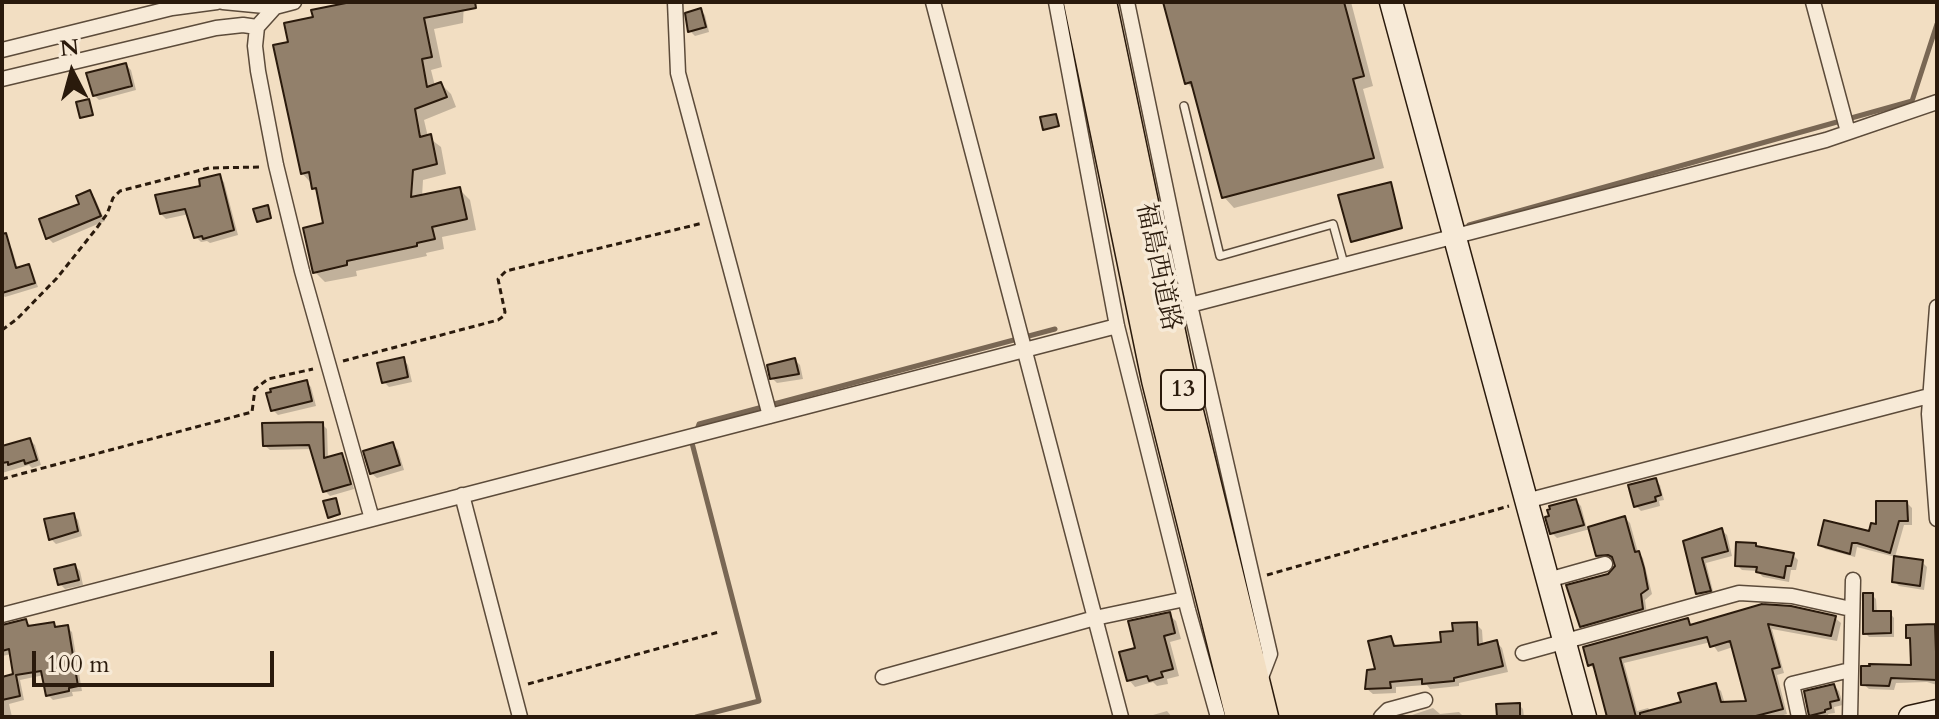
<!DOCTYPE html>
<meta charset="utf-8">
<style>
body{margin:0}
#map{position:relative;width:1939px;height:719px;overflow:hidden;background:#f2dec2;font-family:Cardo,serif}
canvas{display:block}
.frame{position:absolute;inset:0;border:4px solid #2a1a0c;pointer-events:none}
.north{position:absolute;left:32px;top:32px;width:80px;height:80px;-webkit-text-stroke:6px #f7ead7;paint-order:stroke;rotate:354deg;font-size:22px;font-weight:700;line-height:32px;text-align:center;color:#2a1a0c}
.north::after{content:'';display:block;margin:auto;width:28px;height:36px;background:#2a1a0c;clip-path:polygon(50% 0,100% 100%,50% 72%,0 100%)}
.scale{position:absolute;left:32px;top:651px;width:242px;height:36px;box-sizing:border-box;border:4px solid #2a1a0c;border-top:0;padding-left:10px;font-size:24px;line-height:28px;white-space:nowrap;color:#2a1a0c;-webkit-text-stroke:6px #f7ead7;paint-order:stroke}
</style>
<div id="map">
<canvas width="1939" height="719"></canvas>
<div class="frame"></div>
<div class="north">N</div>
<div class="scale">100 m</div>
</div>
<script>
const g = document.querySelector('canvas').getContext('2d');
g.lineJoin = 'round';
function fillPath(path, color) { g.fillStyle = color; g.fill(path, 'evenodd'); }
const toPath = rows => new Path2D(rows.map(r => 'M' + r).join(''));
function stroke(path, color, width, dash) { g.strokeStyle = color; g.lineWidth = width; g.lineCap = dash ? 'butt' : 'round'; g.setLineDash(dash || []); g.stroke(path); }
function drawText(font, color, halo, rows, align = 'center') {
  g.font = font + ' Cardo,"Noto Serif JP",serif'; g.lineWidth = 7; g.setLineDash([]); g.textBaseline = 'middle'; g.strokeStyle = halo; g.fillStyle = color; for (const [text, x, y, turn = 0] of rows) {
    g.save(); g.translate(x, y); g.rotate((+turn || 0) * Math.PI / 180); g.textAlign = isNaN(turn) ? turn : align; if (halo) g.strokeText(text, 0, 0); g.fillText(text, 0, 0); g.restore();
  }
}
fillPath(toPath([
 [361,2,464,2,463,23,434,29,442,67,431,70,435,86,441,84,451,94,456,107,424,120,428,137,441,147,446,174,423,180,422,197,459,189,470,200,476,230,442,237,444,249,426,253,427,256,356,271,357,276,325,282,315,272,326,225,319,192,302,173,291,44,315,19],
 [1165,2,1351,2,1373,86,1363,89,1384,168,1234,208,1224,197,1196,92,1187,83],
 [700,10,705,15,709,32,695,36,690,31],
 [126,65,131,70,136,90,99,100,94,95],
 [219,177,224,182,238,235,210,243,207,241,201,242,196,237,189,214,166,219,161,214],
 [1392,186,1403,229,1355,242,1353,240],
 [90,193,95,198,105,221,53,243,48,238,82,206],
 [8,245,12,249,18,269,28,266,32,270,38,287,5,297,2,294,2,247],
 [403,359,408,365,412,382,389,387,384,382],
 [795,360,800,365,803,379,777,383,772,378],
 [306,382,311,387,316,406,278,415,273,410],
 [322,424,327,429,328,459,341,455,346,460,354,489,330,496,325,491,313,449,270,450,264,445],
 [30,440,35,445,41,465,32,468,29,465,2,473,2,447],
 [393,445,398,450,404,470,377,478,371,473],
 [1655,480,1660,485,1664,500,1659,501,1660,506,1641,511,1636,506],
 [1576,501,1581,506,1587,529,1625,518,1630,523,1638,552,1643,558,1652,594,1645,600,1647,614,1587,631,1582,626,1609,575,1617,566,1615,559,1603,560,1598,555,1590,529,1557,538,1552,533],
 [1907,503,1912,508,1912,525,1904,525,1895,557,1857,547,1855,557,1825,549,1820,544,1870,534],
 [73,515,78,520,82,536,56,544,51,539],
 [1721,530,1727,535,1732,556,1706,563,1714,595,1703,598,1698,593,1686,542],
 [1758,549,1793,555,1798,560,1796,570,1791,570,1789,582,1763,577,1757,571,1742,570,1737,565],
 [1922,562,1927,567,1924,590,1899,586,1894,581],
 [75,566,80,571,83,585,65,589,60,584],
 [1872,595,1876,599,1877,613,1890,613,1894,618,1894,637,1869,637,1865,633],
 [1169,615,1176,621,1181,639,1170,642,1179,676,1167,679,1168,684,1157,686,1153,682,1135,687,1129,680,1138,649],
 [1835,618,1841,623,1837,641,1772,629,1784,673,1777,675,1787,714,1777,717,1606,717,1605,714,1608,713,1595,670,1590,665,1688,621,1693,626],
 [1711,642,1718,652,1733,647,1749,703,1725,704,1721,691,1716,686,1683,703,1651,712,1648,708,1637,711,1624,663],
 [26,621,32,627,54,624,58,628,67,627,72,632,82,691,72,692,73,696,53,700,48,695,44,675,20,680,24,700,9,704,12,717,2,717,2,678,16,676,12,654,2,656,2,627],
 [1476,624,1482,630,1483,645,1496,642,1502,648,1508,672,1459,683,1459,686,1430,689,1427,685,1396,687,1396,693,1373,694,1367,689,1391,638,1398,648,1443,644,1455,633],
 [1934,626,1937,629,1937,685,1927,682,1896,683,1894,690,1869,689,1863,684,1913,667,1913,641,1908,637],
 [1834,686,1839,691,1843,705,1834,707,1835,713,1828,714,1829,717,1813,717,1811,715],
 [1519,705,1523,709,1524,717,1499,717],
 [1433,708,1440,714,1459,712,1464,717,1406,717],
 [1167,711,1172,717,1146,717]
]), '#0003');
stroke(toPath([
 [1469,225,1912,101,1937,24],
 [696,717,759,701,692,443,699,424,1055,329]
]), '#796754', 5);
const building = toPath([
 [351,2,475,2,476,8,424,18,432,57,422,59,427,87,441,82,447,97,415,109,420,137,431,134,437,164,413,170,411,197,460,187,467,219,432,227,435,239,417,243,417,246,347,261,347,265,313,273,303,228,323,223,316,188,312,189,309,172,301,174,273,45,288,42,284,23,313,17,311,10,351,2],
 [1163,2,1344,2,1364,76,1353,79,1374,158,1222,198,1191,82,1185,84,1163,2],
 [701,8,706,27,688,32,685,13,701,8],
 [126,63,132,86,93,96,86,73,126,63],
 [89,99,93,115,80,118,76,102,89,99],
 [1056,114,1059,126,1043,130,1040,117,1056,114],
 [220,174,234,230,203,239,202,236,194,238,185,209,160,214,155,195,200,186,199,179,220,174],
 [1391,182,1402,228,1351,242,1338,195,1391,182],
 [90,190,101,216,46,239,39,219,79,204,76,196,90,190],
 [268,205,271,218,257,222,253,209,268,205],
 [6,233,16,268,29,264,35,283,2,293,2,234,6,233],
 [404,357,408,377,382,383,377,363,404,357],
 [795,358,799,374,770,379,767,365,795,358],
 [307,380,312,401,271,411,266,393,271,392,270,389,307,380],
 [323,422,324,458,342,453,351,484,323,492,309,445,263,446,262,423,323,422],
 [30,438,37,460,25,464,24,460,8,465,8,462,2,463,2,446,30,438],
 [393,442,400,465,370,474,363,451,393,442],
 [1656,478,1661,495,1655,497,1656,501,1634,507,1628,485,1656,478],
 [336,498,340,514,328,518,323,501,336,498],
 [1576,499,1584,525,1550,534,1545,517,1549,516,1547,510,1550,509,1549,506,1576,499],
 [1876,501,1907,501,1908,521,1899,521,1890,553,1857,543,1852,543,1850,554,1818,545,1824,520,1869,531,1871,523,1876,524,1876,501],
 [74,513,78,531,49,540,44,519,74,513],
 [1625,516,1635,552,1639,551,1644,568,1648,589,1641,594,1643,609,1580,627,1566,585,1608,574,1615,566,1612,557,1608,555,1596,556,1588,527,1625,516],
 [1722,528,1728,551,1702,558,1711,591,1696,594,1683,541,1722,528],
 [1736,542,1756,543,1756,546,1794,553,1791,566,1786,566,1784,578,1756,572,1757,567,1735,566,1736,542],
 [1894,556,1923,560,1920,586,1892,582,1894,556],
 [75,564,79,580,58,585,54,569,75,564],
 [1863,593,1873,593,1873,611,1891,611,1891,633,1863,634,1863,593],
 [1762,604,1791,606,1836,616,1831,636,1768,624,1780,667,1772,669,1783,709,1752,717,1640,717,1640,713,1681,702,1678,693,1716,683,1721,702,1746,701,1730,641,1710,647,1707,637,1620,658,1636,717,1607,717,1593,664,1588,666,1583,647,1688,618,1690,625,1762,604],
 [1170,612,1175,633,1164,636,1173,669,1161,672,1163,677,1149,681,1147,676,1127,681,1119,652,1135,648,1128,621,1170,612],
 [26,619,28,626,54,622,55,627,68,625,78,686,69,688,69,691,46,696,41,671,16,675,20,696,2,700,2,677,13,674,9,649,2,651,2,625,26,619],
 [1477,622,1478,645,1497,640,1503,666,1454,678,1454,681,1422,684,1422,679,1390,682,1391,688,1365,689,1367,670,1375,669,1368,641,1391,636,1394,646,1441,642,1440,632,1453,631,1452,623,1477,622],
 [1935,624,1937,680,1891,678,1889,686,1861,685,1861,666,1870,666,1869,664,1911,665,1910,638,1906,638,1906,625,1935,624],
 [1834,684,1839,700,1830,702,1831,708,1825,710,1825,712,1809,716,1804,691,1834,684],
 [1520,703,1520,717,1497,717,1496,704,1520,703]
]);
fillPath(building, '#92806b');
stroke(building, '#2a1a0c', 2);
const lane = toPath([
 [1184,106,1220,256,1333,224,1344,264]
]);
const street = toPath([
 [223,2,275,7,294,2],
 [675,2,678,73,770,416],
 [933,2,1121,717],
 [1056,2,1117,326,1188,610,1218,717],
 [1127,2,1190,305,1270,654,1260,680],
 [1813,2,1848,132],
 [257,27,255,46,258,71,276,165,302,271,372,519],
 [2,50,172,8,217,2],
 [2,79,216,28,243,25,257,27,275,7],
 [1190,305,1826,140,1937,102],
 [1937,307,1929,414,1937,519],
 [462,495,520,717],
 [1526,501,1929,396],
 [1548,580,1605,564],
 [2,615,1117,326],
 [1523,653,1739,593,1792,596,1851,609],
 [883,677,1095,618,1185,599],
 [1381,717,1388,710,1425,700],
 [1799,717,1792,684,1850,670],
 [1850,717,1853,580]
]);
const secondary = toPath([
 [1391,2,1585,717],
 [1910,717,1937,711]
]);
const highway = toPath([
 [1078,2,1156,380,1240,717],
 [1102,2,1180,375,1264,717]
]);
stroke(lane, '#5c4b3a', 10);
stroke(street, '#5c4b3a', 17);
stroke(secondary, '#2a1a0c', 25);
stroke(highway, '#2a1a0c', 31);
stroke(toPath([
 [2,330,17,319,57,278,96,229,107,214,113,198,120,191,209,168,261,167],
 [343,361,498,320,504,316,505,312,498,279,506,271,703,223],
 [2,479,252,412,255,389,268,379,313,369],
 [1267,575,1509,506],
 [528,684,719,632]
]), '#2a1a0c', 3, [6, 4]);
stroke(lane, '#f7ead7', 7);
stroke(street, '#f7ead7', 14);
stroke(secondary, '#f7ead7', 22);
stroke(highway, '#f2dec2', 28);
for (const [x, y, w] of [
 [1183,390,44]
]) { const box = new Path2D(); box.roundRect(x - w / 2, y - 20, w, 40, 6); g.fillStyle = '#f7ead7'; g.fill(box); stroke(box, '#2a1a0c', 2); }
drawText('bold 24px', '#2a1a0c', null, [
 ["13",1183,390]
]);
drawText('26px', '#2a1a0c', '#f7ead7', [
 ["福島西道路",1157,267,78]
]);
</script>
